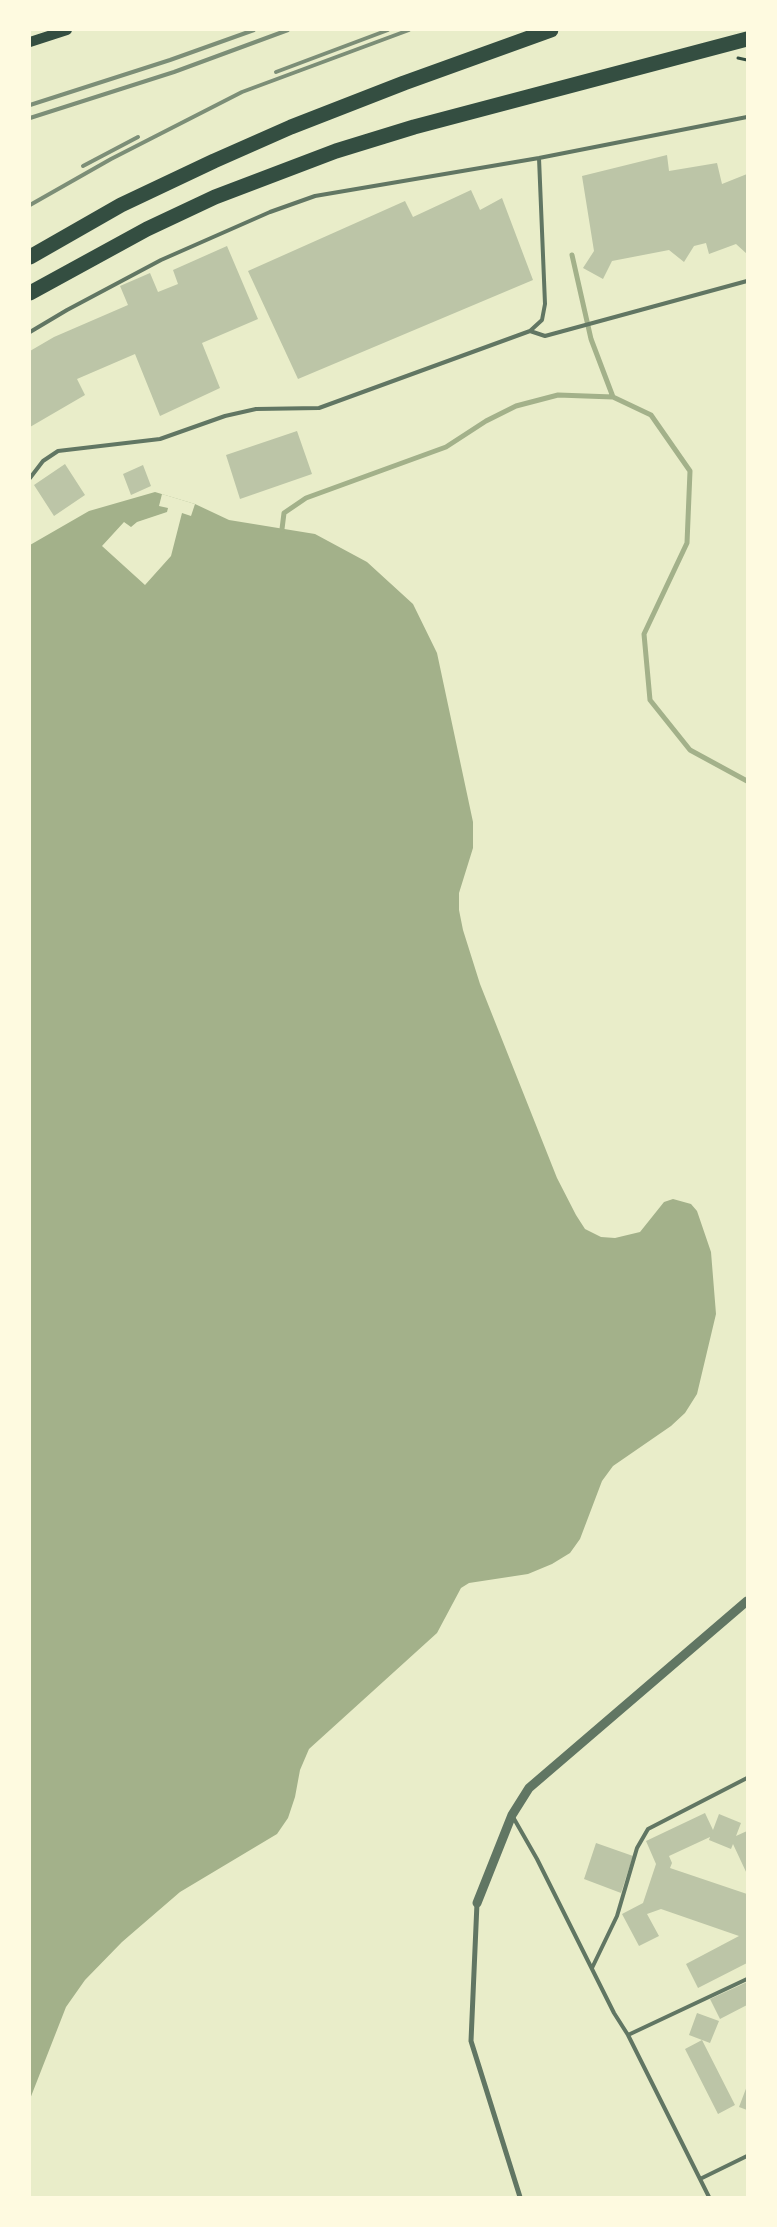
<!DOCTYPE html>
<style>
body{margin:0}
#map{position:relative;width:777px;height:2227px;overflow:hidden;background:#e9edc9;font-family:"Roboto Condensed",sans-serif}
canvas{display:block}
.frame{position:absolute;inset:0;border:31px solid #fefae0;pointer-events:none}
</style>
<div id="map">
<canvas width="777" height="2227"></canvas>
<div class="frame"></div>
</div>
<script>
const g = document.querySelector('canvas').getContext('2d');
g.lineJoin = 'round';
function fillPath(path, color) { g.fillStyle = color; g.fill(path, 'evenodd'); }
const toPath = rows => new Path2D(rows.map(r => 'M' + r).join(''));
function stroke(path, color, width, dash) { g.strokeStyle = color; g.lineWidth = width; g.lineCap = dash ? 'butt' : 'round'; g.setLineDash(dash || []); g.stroke(path); }
fillPath(toPath([
 [155,492,195,504,229,520,315,534,367,562,413,604,437,653,473,822,473,848,459,893,459,910,463,930,480,984,557,1178,576,1215,585,1229,601,1237,615,1238,640,1232,664,1202,673,1199,691,1204,697,1211,711,1252,716,1314,697,1394,685,1413,671,1426,613,1466,602,1481,580,1539,570,1553,552,1564,528,1574,469,1583,461,1588,437,1633,309,1749,300,1770,295,1797,288,1818,277,1834,180,1892,122,1942,85,1980,66,2007,30,2099,30,545,89,511]
]), '#a3b18a');
fillPath(toPath([
 [162,494,195,504,191,516,182,513,171,556,145,585,102,546,124,522,131,527,137,522,167,512,168,508,159,506]
]), '#e9edc9');
stroke(toPath([
 [572,255,591,339,613,397],
 [282,529,284,513,306,498,446,447,486,421,516,406,558,395,613,397,651,415,690,471,687,543,644,634,650,700,690,750,747,781]
]), '#a3b18a', 5);
fillPath(toPath([
 [667,155,669,171,717,163,722,184,747,174,747,254,736,244,709,254,706,243,694,246,684,262,669,250,612,261,603,279,583,268,594,251,582,176],
 [471,190,480,210,502,198,533,280,298,379,248,271,405,201,413,217],
 [227,246,258,319,202,343,220,388,160,416,135,354,77,379,85,395,30,427,30,351,54,337,128,305,120,286,150,273,158,292,178,284,173,270],
 [297,431,312,474,240,499,226,455],
 [65,464,85,495,54,516,34,485],
 [143,465,151,486,131,495,123,474],
 [705,1813,713,1830,719,1814,741,1823,736,1836,747,1831,747,1874,733,1844,731,1849,709,1840,710,1837,669,1856,672,1863,670,1868,747,1894,747,1963,698,1988,686,1964,739,1936,661,1909,647,1914,659,1936,639,1946,622,1914,643,1903,656,1864,646,1841],
 [596,1843,633,1856,621,1893,584,1879],
 [747,1982,747,2005,720,2019,710,1999],
 [697,2013,719,2021,710,2043,689,2035],
 [702,2040,735,2105,718,2114,685,2049],
 [747,2086,747,2110,739,2107]
]), '#bcc5a7');
stroke(toPath([
 [738,58,747,60]
]), '#344e41', 3);
stroke(toPath([
 [530,331,545,336,747,281],
 [30,332,67,310,161,260,270,212,315,196,539,158,747,117],
 [30,478,43,461,58,451,160,439,225,416,256,409,319,408,530,331,542,320,545,304,539,158],
 [513,1817,537,1859,614,2013,628,2035,747,1979],
 [592,1968,617,1916,637,1848,648,1829,747,1778],
 [628,2035,709,2197],
 [700,2179,747,2156]
]), '#617663', 4);
stroke(toPath([
 [477,1903,471,2041,520,2197]
]), '#617663', 5);
stroke(toPath([
 [477,1903,512,1815,529,1788,747,1601]
]), '#617663', 9);
stroke(toPath([
 [30,42,67,30]
]), '#344e41', 10);
stroke(toPath([
 [30,257,121,205,214,161,291,127,404,83,551,30],
 [30,293,147,229,215,197,336,151,414,127,747,39]
]), '#344e41', 15);
stroke(toPath([
 [276,72,388,30],
 [30,105,170,60,254,30],
 [30,118,174,72,288,30],
 [83,166,138,137],
 [30,205,111,159,242,92,409,30]
]), '#7c8e77', 4);
</script>
